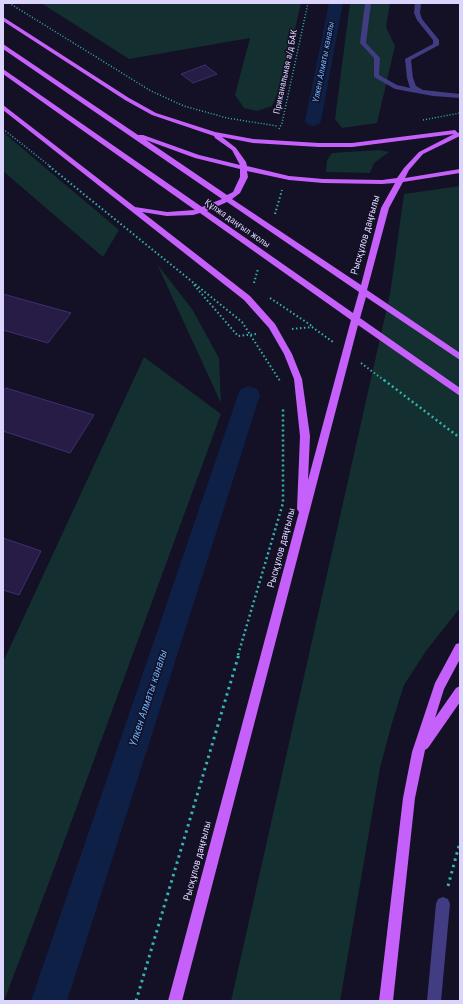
<!DOCTYPE html>
<meta charset="utf-8">
<style>
body{margin:0}
#map{position:relative;width:463px;height:1004px;overflow:hidden;background:#141025;font-family:"Roboto Condensed",sans-serif}
canvas{display:block}
.frame{position:absolute;inset:0;border:4px solid #dbd5fe;pointer-events:none}
</style>
<div id="map">
<canvas width="463" height="1004"></canvas>
<div class="frame"></div>
</div>
<script>
const g = document.querySelector('canvas').getContext('2d');
g.lineJoin = 'round';
function fillPath(path, color) { g.fillStyle = color; g.fill(path, 'evenodd'); }
const toPath = rows => new Path2D(rows.map(r => 'M' + r).join(''));
function stroke(path, color, width, dash) { g.strokeStyle = color; g.lineWidth = width; g.lineCap = dash ? 'butt' : 'round'; g.setLineDash(dash || []); g.stroke(path); }
function drawText(font, color, halo, rows, align = 'center') {
  g.font = font + ' "Roboto Condensed",sans-serif'; g.lineWidth = 3; g.setLineDash([]); g.textBaseline = 'middle'; g.strokeStyle = halo; g.fillStyle = color; for (const [text, x, y, turn = 0] of rows) {
    g.save(); g.translate(x, y); g.rotate((+turn || 0) * Math.PI / 180); g.textAlign = isNaN(turn) ? turn : align; if (halo) g.strokeText(text, 0, 0); g.fillText(text, 0, 0); g.restore();
  }
}
fillPath(toPath([
 [41,3,301,3,283,81,272,106,257,111,244,108,235,95,250,38,129,59],
 [350,3,390,3,386,27,395,46,377,123,342,128,335,119],
 [3,132,119,230,103,257,3,171],
 [379,150,389,152,374,163,370,173,326,172,327,160,332,153],
 [460,186,460,608,426,651,404,685,392,723,380,768,340,1001,231,1001,390,294,404,194],
 [157,264,192,309,219,358,221,403],
 [144,357,221,414,51,877,4,1001,3,1001,3,662]
]), '#132f2f');
fillPath(toPath([
 [329,3,343,3,321,121,319,124,313,126,307,124,305,121,329,3],
 [249,386,257,389,260,395,67,1001,31,1001,238,395,241,389,249,386]
]), '#0e2046');
const building = toPath([
 [205,65,217,74,193,83,181,74,205,65],
 [3,294,71,313,48,343,3,330,3,294],
 [6,388,94,415,70,453,3,431,3,391,6,388],
 [3,538,41,551,19,595,3,590,3,538]
]);
fillPath(building, '#261c46');
stroke(building, '#3f2f71', 1);
stroke(toPath([
 [9,3,151,91,184,106,227,118,277,126],
 [423,120,460,113],
 [3,129,51,167],
 [279,129,282,123,308,3]
]), '#33b4b1', 1.5, [1, 2]);
stroke(toPath([
 [49,166,242,322,280,381],
 [275,214,282,190],
 [254,283,258,269],
 [194,285,238,336,257,334],
 [270,298,312,326],
 [292,329,312,327,333,342],
 [361,363,385,381]
]), '#33b4b1', 2, [1.5, 2.5]);
stroke(toPath([
 [384,380,460,438],
 [238,655,283,503,283,409]
]), '#33b4b1', 2.5, [2, 3]);
stroke(toPath([
 [448,886,460,842],
 [136,1001,239,654]
]), '#33b4b1', 3, [2.5, 4]);
fillPath(toPath([
 [365,3,371,3,366,43,380,58,379,75,397,85,410,88,407,78,405,59,433,44,433,40,417,20,414,13,415,3,421,3,420,13,422,19,439,40,439,45,411,60,413,78,416,86,423,90,460,94,460,98,433,96,395,89,374,77,374,58,360,43,365,3],
 [443,897,448,899,450,904,441,1001,427,1001,436,904,438,899,443,897]
]), '#423c83');
fillPath(toPath([
 [3,17,129,98,156,113,215,132,253,139,319,143,352,143,455,130,458,133,460,132,460,136,423,154,409,170,405,178,460,169,460,173,403,182,389,208,367,290,460,353,460,360,366,297,360,318,460,388,460,396,358,325,182,1001,168,1001,299,512,297,509,300,436,294,379,284,354,269,328,244,300,3,110,3,105,135,207,167,212,195,210,3,74,3,69,202,207,222,199,3,49,3,44,138,135,143,135,199,155,240,165,232,150,215,138,214,136,152,115,125,100,3,21,3,17],
 [454,134,419,152,404,168,397,178,382,180,323,179,289,176,247,166,246,162,236,148,222,137,253,143,319,147,352,147,454,134],
 [146,140,195,158,240,169,240,177,233,192,227,195,146,140],
 [247,171,289,180,323,183,382,184,395,183,381,208,361,285,232,199,240,193,248,177,247,171],
 [227,202,359,292,353,313,207,211,227,202],
 [142,212,167,216,193,215,200,213,351,320,308,480,310,436,302,379,292,354,275,324,250,296,142,212],
 [460,643,460,659,444,689,435,718,456,688,460,686,460,702,428,748,425,750,415,798,393,1001,379,1001,403,798,412,752,435,683,456,644,460,643]
]), '#c660fa');
drawText('italic 9px', '#67b0fa', '#141025', [
 ["Үлкен Алматы каналы",324,62,-79]
]);
drawText('9px', '#dbd5fe', '#141025', [
 ["Приканальная а/д БАК",286,72,-78],
 ["Құлжа даңғыл жолы",237,224,35]
]);
drawText('10px', '#dbd5fe', '#141025', [
 ["Рысқұлов даңғылы",366,235,-74],
 ["Рысқұлов даңғылы",282,548,-75],
 ["Рысқұлов даңғылы",198,861,-75]
]);
drawText('italic 11px', '#67b0fa', '#141025', [
 ["Үлкен Алматы каналы",149,698,-72]
]);
</script>
